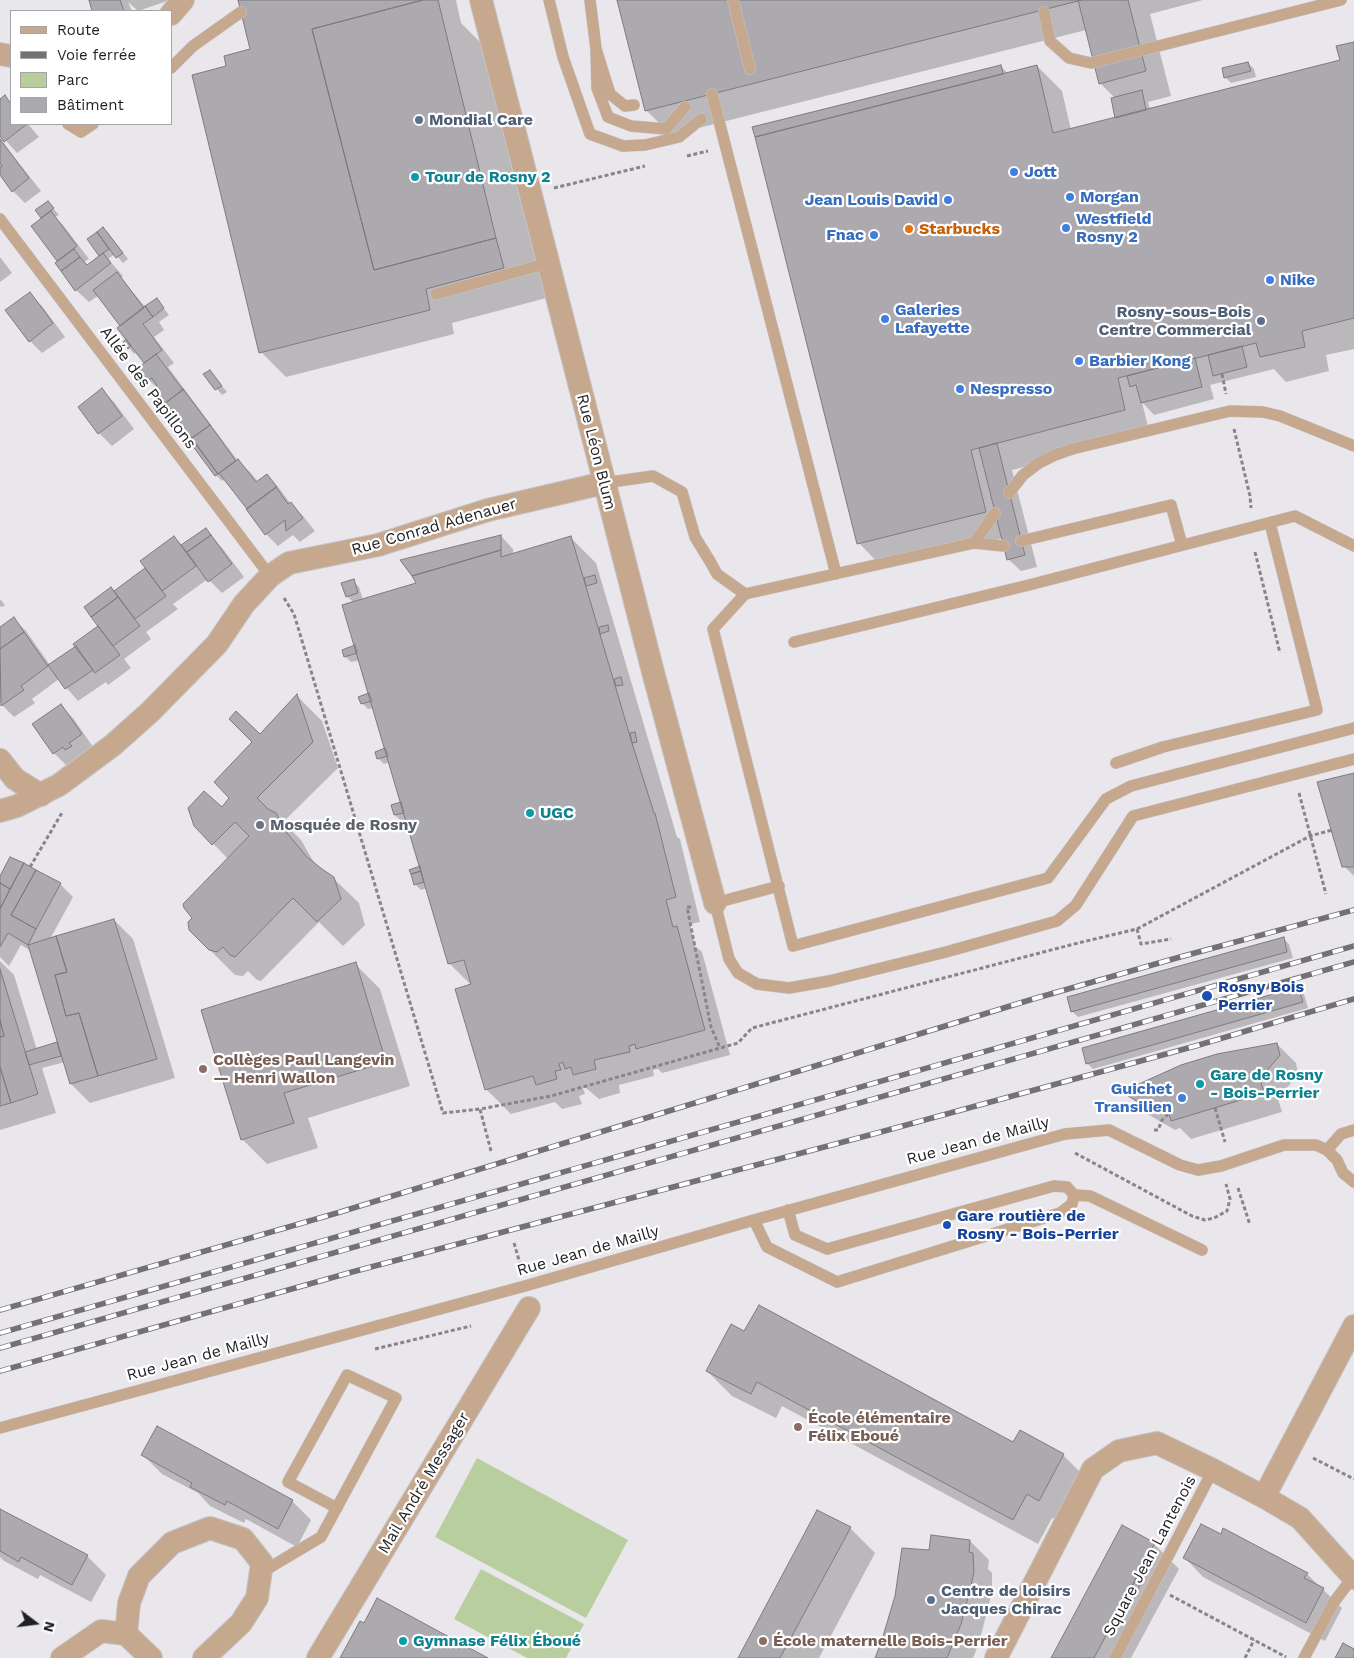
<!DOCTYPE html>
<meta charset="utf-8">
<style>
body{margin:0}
#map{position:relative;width:1354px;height:1658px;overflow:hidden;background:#eae7ec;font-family:"Work Sans",sans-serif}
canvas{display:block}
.legend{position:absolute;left:10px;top:10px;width:162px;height:115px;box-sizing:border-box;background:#fff;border:1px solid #a6a5a6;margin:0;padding:6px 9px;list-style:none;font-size:15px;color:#201f21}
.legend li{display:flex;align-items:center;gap:10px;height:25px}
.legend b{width:25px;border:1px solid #a6a5a6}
.north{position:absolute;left:10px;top:1598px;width:50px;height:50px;-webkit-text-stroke:4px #fff;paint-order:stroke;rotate:105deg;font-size:14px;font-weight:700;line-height:20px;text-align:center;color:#201f21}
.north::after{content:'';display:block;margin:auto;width:18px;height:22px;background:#201f21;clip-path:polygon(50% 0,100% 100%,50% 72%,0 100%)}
</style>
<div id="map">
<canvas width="1354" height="1658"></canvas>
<ul class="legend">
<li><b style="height:6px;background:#c5a88d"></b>Route</li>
<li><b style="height:6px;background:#737174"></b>Voie ferrée</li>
<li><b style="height:14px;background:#b8ce9f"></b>Parc</li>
<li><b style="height:14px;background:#adaaaf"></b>Bâtiment</li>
</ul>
<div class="north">N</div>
</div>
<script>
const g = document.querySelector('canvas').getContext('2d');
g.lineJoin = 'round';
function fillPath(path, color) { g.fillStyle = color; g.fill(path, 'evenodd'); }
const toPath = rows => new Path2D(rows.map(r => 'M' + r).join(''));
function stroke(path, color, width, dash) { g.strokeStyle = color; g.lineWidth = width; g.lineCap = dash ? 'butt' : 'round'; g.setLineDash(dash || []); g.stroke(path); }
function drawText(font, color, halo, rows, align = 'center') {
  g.font = font + ' "Work Sans",sans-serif'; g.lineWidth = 4.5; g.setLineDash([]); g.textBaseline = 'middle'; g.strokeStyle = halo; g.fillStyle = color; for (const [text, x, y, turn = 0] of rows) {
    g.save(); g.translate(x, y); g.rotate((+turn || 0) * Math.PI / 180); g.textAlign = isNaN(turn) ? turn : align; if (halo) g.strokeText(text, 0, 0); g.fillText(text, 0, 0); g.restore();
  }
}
fillPath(toPath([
 [477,1458,628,1540,586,1618,435,1537],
 [481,1569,584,1624,566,1658,527,1658,454,1619]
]), '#b8ce9f');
fillPath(toPath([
 [90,0,170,0,138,11,128,2,132,11,94,11],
 [239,0,456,0,461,23,495,57,554,296,452,323,454,334,286,377,261,352,228,67,252,50],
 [618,0,1203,0,1150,14,1171,96,1148,102,1150,110,1341,61,1354,43,1354,349,1326,355,1329,371,1286,382,1274,369,1210,385,1214,399,1154,415,1142,402,1150,435,1012,470,1037,567,1021,571,1008,559,1003,538,883,568,859,543,1001,66,1008,74,1037,66,1062,91,1071,130,1116,118,1115,98,1100,83,1086,30,671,135,646,110],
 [1248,63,1254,69,1256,77,1231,83,1225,77],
 [5,97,11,103,11,124,28,124,39,137,17,153,0,134,0,101],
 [0,139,41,191,25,203,13,191,0,173],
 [48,202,59,215,55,217,63,225,89,259,84,262,88,266,101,256,89,239,103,228,109,234,128,259,123,263,115,254,108,259,123,276,121,278,146,308,157,300,169,315,159,322,164,330,154,337,174,363,168,367,238,461,251,473,258,482,267,476,279,488,290,503,303,516,315,531,300,542,293,535,278,546,266,534,225,479,222,481,216,475,191,441,198,447,199,446,156,389,157,388,149,380,146,364,137,352,134,354,129,348,128,340,122,326,99,295,89,302,76,290,59,261,33,226,43,218,37,210],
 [0,257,12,273,0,282],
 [29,294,42,306,65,337,42,353,30,341],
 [210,371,227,392,222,395,205,375],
 [102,390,114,402,134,429,112,446,99,433,80,407],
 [206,530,223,549,244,577,222,593,208,579,173,604,178,609,146,632,151,639,124,659,131,668,108,685,106,682,78,701,59,679,32,699,35,703,14,717,2,705,0,702,0,628,14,619,26,631,50,665,77,646,100,626,114,592,147,569,174,537,183,546],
 [501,536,513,549,513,555,571,538,596,563,657,769,677,837,680,839,700,922,690,924,695,946,702,952,730,1055,662,1073,658,1069,653,1070,654,1076,619,1085,620,1093,599,1099,586,1088,583,1088,585,1094,579,1096,582,1104,562,1109,555,1102,511,1114,486,1089,471,985,449,963,427,888,421,890,415,884,421,867,407,819,401,821,395,815,402,803,390,762,384,764,378,758,386,749,374,708,368,709,362,703,370,694,360,660,351,662,345,656,356,646,354,603,347,596,353,581,359,587,363,600,418,584,402,561],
 [0,599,5,605,2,607,0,606],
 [297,696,322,721,338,768,283,822,301,840,312,859,320,870,333,878,359,903,365,925,343,946,319,922,261,981,257,980,248,971,243,976,235,975,190,930,194,918,228,859,195,825,222,809,231,798,260,736],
 [61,706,73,718,93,747,67,766,54,753,34,724],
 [1354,774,1354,876,1344,866],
 [11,858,60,884,73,897,50,939,114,920,133,939,175,1078,90,1103,71,1084,65,1062,42,1068,56,1113,0,1130,0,961,14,975,37,1050,57,1043,60,1047,31,951,21,945,9,966,0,957,0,879],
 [1283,938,1289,944,1293,958,1078,1017,1072,1011],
 [355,964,380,989,410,1086,308,1118,318,1148,267,1164,242,1139],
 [1298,988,1304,994,1308,1008,1093,1069,1087,1063],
 [1277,1044,1296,1063,1298,1074,1278,1099,1282,1112,1191,1139,1180,1128,1175,1130,1149,1115,1130,1096],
 [745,1333,1013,1444,1063,1455,1088,1480,1064,1525,1052,1518,1038,1544,782,1406,776,1418,732,1396,707,1371],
 [157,1428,292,1501,311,1520,297,1547,246,1519,244,1523,210,1506,198,1493,162,1474,143,1455],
 [0,1510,87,1556,106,1575,91,1602,40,1575,38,1579,4,1561,0,1557],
 [850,1528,875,1553,819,1658,740,1658],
 [932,1537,970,1541,989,1560,988,1569,992,1573,992,1592,979,1643,973,1658,876,1658,930,1552],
 [1154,1544,1179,1569,1131,1658,1052,1658],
 [1185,1558,1307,1574,1342,1608,1325,1641,1203,1577]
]), '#0003');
const building = toPath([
 [89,0,120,0,124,11,92,11,89,0],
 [238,0,423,0,312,29,374,270,496,238,504,268,426,289,430,310,259,353,192,75,226,66,224,56,250,49,238,0],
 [423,0,438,0,496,238,374,270,312,29,423,0],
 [617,0,1082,0,645,111,617,0],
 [1078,0,1128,0,1146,71,1099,84,1078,0],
 [1354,42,1354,318,1302,331,1305,347,1260,357,1256,343,1118,378,1125,410,971,450,986,512,857,544,755,137,1037,65,1053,133,1340,60,1336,46,1354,42],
 [1248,62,1251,71,1224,78,1222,68,1248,62],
 [1001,65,1003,74,755,137,752,127,1001,65],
 [1142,90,1146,110,1115,118,1111,98,1142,90],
 [5,95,11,104,11,124,27,124,4,142,0,136,0,99,5,95],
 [0,139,29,178,12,192,0,175,0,168,2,166,0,163,0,139],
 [48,201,54,208,41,218,35,210,48,201],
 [51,211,77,246,57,261,31,226,51,211],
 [103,227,123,253,116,258,97,232,103,227],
 [97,232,109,249,99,256,87,239,97,232],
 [74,249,80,257,61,271,55,263,74,249],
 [103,253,111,263,75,291,61,271,80,257,87,265,103,253],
 [117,272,144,308,120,326,93,290,117,272],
 [30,292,53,323,29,342,5,310,30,292],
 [157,298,164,308,153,317,145,306,157,298],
 [145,306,153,317,143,324,162,350,144,363,117,328,145,306],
 [126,339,131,346,128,349,123,342,126,339],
 [1242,346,1247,367,1213,376,1208,355,1242,346],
 [156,354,183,390,165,403,154,389,157,386,152,378,148,381,138,368,156,354],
 [1195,358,1202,387,1141,403,1136,385,1130,387,1127,376,1195,358],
 [210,370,222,386,215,390,203,374,210,370],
 [102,388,122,416,98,434,78,407,102,388],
 [183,389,210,425,192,438,166,403,183,389],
 [210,425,236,461,218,474,192,438,210,425],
 [191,438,218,474,215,476,189,441,191,438],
 [997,443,1025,555,1007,560,979,448,997,443],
 [238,459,256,482,267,474,277,487,247,509,219,473,238,459],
 [276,487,288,504,291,502,303,518,286,531,285,520,265,535,246,509,276,487],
 [206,528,211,535,187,552,181,545,206,528],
 [211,535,232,564,208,582,187,552,211,535],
 [501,535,501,550,412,576,400,560,501,535],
 [174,536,196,566,162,591,140,561,174,536],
 [571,536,632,743,654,813,655,813,676,897,666,900,673,927,677,926,705,1030,636,1049,635,1044,629,1046,630,1052,594,1060,596,1069,573,1075,571,1067,565,1069,563,1062,559,1064,561,1070,555,1071,557,1079,536,1085,533,1076,485,1090,455,989,471,984,464,960,448,964,342,605,416,583,412,576,501,550,501,557,571,536],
 [145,568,166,596,135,619,114,591,145,568],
 [595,575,597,583,586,586,584,578,595,575],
 [354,579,358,593,346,597,341,583,354,579],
 [111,587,118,597,91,617,84,607,111,587],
 [118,597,140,626,113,646,91,617,118,597],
 [14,617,24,632,0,649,0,627,14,617],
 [608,625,609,631,600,634,599,627,608,625],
 [98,626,120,655,95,673,73,644,98,626],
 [24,632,48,666,21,686,24,690,1,706,0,649,24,632],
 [355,645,357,653,344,657,342,650,355,645],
 [76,646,93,670,65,689,48,665,76,646],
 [621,677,623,685,616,686,614,679,621,677],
 [369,693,372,701,361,704,358,697,369,693],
 [297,694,313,742,257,798,268,809,276,813,287,833,307,857,322,869,334,877,341,899,317,922,293,898,235,957,230,955,223,947,217,952,209,950,189,930,188,922,192,918,184,908,183,904,249,836,235,822,212,845,194,826,188,808,204,791,222,807,229,798,214,782,252,742,229,719,236,711,260,734,297,694],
 [61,704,82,734,69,743,72,746,65,750,63,747,53,754,32,724,61,704],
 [635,732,637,742,632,743,630,733,635,732],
 [385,748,388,756,377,759,375,752,385,748],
 [1354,773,1354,867,1342,867,1317,782,1354,773],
 [401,802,404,813,394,815,391,805,401,802],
 [10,857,24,863,10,889,0,883,0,876,10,857],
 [24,863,36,870,11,915,36,929,28,945,8,933,0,947,0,909,24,863],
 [420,866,421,871,411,874,409,870,420,866],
 [36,870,61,883,36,929,11,915,36,870],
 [421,871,424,882,414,885,411,874,421,871],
 [0,883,10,889,0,909,0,883],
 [114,919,157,1059,98,1076,79,1013,66,1016,55,975,67,972,56,936,114,919],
 [56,936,67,972,55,975,66,1016,79,1013,98,1076,70,1084,28,945,56,936],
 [1284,937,1287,952,1071,1012,1067,997,1284,937],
 [356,962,386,1062,284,1093,294,1123,241,1140,201,1010,356,962],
 [0,969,38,1094,11,1103,0,1067,0,1037,4,1036,0,1020,0,969],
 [1298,987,1303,1002,1086,1064,1082,1048,1298,987],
 [0,1020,4,1036,0,1037,0,1020],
 [57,1042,61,1056,29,1065,25,1052,57,1042],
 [1277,1043,1280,1055,1260,1079,1264,1093,1171,1121,1167,1107,1155,1112,1128,1096,1132,1093,1130,1088,1181,1065,1217,1054,1277,1043],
 [0,1067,11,1103,0,1106,0,1067],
 [759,1305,1013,1442,1020,1430,1064,1454,1039,1501,1027,1494,1013,1520,757,1382,751,1394,706,1371,731,1324,744,1331,759,1305],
 [157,1426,293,1500,278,1529,227,1501,225,1505,190,1487,192,1483,141,1455,157,1426],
 [0,1509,88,1555,72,1585,21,1557,19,1562,0,1551,0,1509],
 [817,1510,851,1527,780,1658,738,1658,817,1510],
 [1201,1524,1221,1534,1223,1528,1308,1573,1304,1578,1324,1588,1306,1623,1183,1558,1201,1524],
 [1122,1525,1155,1543,1130,1590,1094,1658,1051,1658,1122,1525],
 [931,1535,970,1540,969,1552,973,1553,974,1572,971,1586,961,1624,947,1658,875,1658,881,1643,895,1596,902,1548,929,1550,931,1535],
 [1137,1576,1143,1579,1136,1593,1130,1590,1137,1576],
 [377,1598,488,1658,340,1658,360,1621,364,1623,377,1598],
 [1343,1643,1354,1649,1354,1658,1335,1658,1343,1643]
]);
fillPath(building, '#adaaaf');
stroke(building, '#7d7a7f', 1);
const lane = toPath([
 [549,0,563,57,590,134,623,146,645,145,679,137,701,119],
 [590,0,596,49,610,94,625,106,634,105],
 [733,0,750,69],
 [1044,12,1050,41,1069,58,1091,63,1341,0],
 [596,49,597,88,608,117,631,126,666,129,685,107],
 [171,68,193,46,241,12],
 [712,94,836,574],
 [68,124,81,132],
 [81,132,93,124],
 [0,219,270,576],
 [436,294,548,263],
 [604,483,653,476,682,492,695,537,711,563,717,574,745,594,974,543,995,513],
 [1009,493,1023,475,1039,463,1055,455,1072,449,1230,411,1263,412,1280,416,1354,446],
 [1021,541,1171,505,1182,545],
 [974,543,1004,546],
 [745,594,713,629,793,946,1048,878,1106,799,1131,786,1354,728],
 [794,642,1029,585,1295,516,1354,546],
 [1116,763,1163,747,1317,710,1270,523],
 [779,886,715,903,729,959,738,973,757,984,789,988,829,981,946,952,1057,921,1076,905,1133,816,1354,759],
 [1327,1150,1341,1134,1354,1130],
 [1074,1195,1090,1196,1202,1250],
 [754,1220,767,1247,837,1282,1060,1213,1072,1204,1074,1195,1067,1187,1054,1186,827,1249,795,1235,788,1210],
 [0,1428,525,1286,754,1220,1065,1134,1109,1130,1180,1165,1198,1170,1221,1166,1284,1145,1316,1145,1327,1150,1337,1160,1343,1173,1354,1182],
 [262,1572,321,1537,396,1398,347,1375,288,1482,337,1508],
 [1115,1658,1213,1470],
 [1304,1658,1334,1602,1353,1577]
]);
const street = toPath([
 [481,0,653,672,715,903],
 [171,14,183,0],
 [0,54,11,56],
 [0,760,15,779,41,795],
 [0,811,17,806,59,785,113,745,150,712,217,644,244,604,270,576,289,563,378,545,488,510,604,483],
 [1264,1497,1354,1326],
 [126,1634,129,1603,139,1576,172,1543,210,1528,243,1539,262,1563,257,1598,241,1623,204,1658],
 [62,1658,101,1631,126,1634,151,1658],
 [318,1658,529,1308],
 [996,1658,1093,1469,1119,1451,1157,1443,1213,1470,1264,1497,1300,1518,1354,1578]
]);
stroke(lane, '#c6c3c7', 12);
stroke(street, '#c6c3c7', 24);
stroke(toPath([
 [687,156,708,151],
 [554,188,645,166],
 [1222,374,1226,394],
 [1234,429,1250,496,1251,508],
 [1255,552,1280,653],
 [284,598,294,614,443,1113,480,1109],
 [1299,793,1326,894],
 [30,867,63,811],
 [691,907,687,907,711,1027,720,1048],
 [1137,929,1310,836,1332,830],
 [1215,1108,1225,1142],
 [1154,1130,1158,1130,1162,1120,1169,1113],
 [491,1151,480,1109,551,1096,738,1043,752,1028,1078,943,1137,929,1141,944,1171,939],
 [1075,1153,1192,1216,1205,1220,1214,1218,1227,1211,1230,1199,1226,1184],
 [1238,1188,1250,1225],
 [514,1243,521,1267],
 [375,1349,471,1326],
 [1313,1458,1354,1479],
 [1170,1595,1286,1657],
 [1245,1658,1254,1640]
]), '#878589', 3, [4, 2.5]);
stroke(lane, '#c5a88d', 11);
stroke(street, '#c5a88d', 22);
const rail = toPath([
 [0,1310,337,1213,1033,999,1180,957,1354,910],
 [0,1333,1354,946],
 [0,1348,1354,962],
 [0,1371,352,1272,877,1133,1199,1045,1354,999]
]);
stroke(rail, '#737174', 5.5);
stroke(rail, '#fff', 4, [11]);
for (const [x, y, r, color] of [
 [419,120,5,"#5c6f8a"],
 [1014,172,5,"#3f7fe0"],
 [415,177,5,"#0f9aa8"],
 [1070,197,5,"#3f7fe0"],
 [948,200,5,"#3f7fe0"],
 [1066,228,5,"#3f7fe0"],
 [909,229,5,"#e8710a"],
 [874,235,5,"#3f7fe0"],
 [1270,280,5,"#3f7fe0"],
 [885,319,5,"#3f7fe0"],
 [1261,321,5,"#5c6f8a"],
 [1079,361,5,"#3f7fe0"],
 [960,389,5,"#3f7fe0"],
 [530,813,5,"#0f9aa8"],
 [260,825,5,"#6b7280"],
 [1207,996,6,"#1a4fb4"],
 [203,1069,5,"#8d6e63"],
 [1200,1084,5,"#0f9aa8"],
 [1182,1098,5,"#3f7fe0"],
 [947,1225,5,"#1a4fb4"],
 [798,1427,5,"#8d6e63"],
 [931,1600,5,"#5c6f8a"],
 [403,1641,5,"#0f9aa8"],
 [763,1641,5,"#8d6e63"]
]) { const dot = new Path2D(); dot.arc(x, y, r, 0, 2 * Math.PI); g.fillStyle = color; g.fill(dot); stroke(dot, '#fff', 2); }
drawText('bold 16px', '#4e5e75', '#fff', [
 ["Mondial Care",429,120],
 ["Rosny-sous-Bois",1251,312,"right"],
 ["Centre Commercial",1251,330,"right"],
 ["Centre de loisirs",941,1591],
 ["Jacques Chirac",941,1609]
], 'left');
drawText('bold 16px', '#366cbe', '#fff', [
 ["Jott",1024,172],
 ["Morgan",1080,197],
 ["Jean Louis David",938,200,"right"],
 ["Westfield",1076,219],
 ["Rosny 2",1076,237],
 ["Fnac",864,235,"right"],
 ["Nike",1280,280],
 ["Galeries",895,310],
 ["Lafayette",895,328],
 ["Barbier Kong",1089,361],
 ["Nespresso",970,389],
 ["Guichet",1172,1089,"right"],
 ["Transilien",1172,1107,"right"]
], 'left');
drawText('bold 16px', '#0d838f', '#fff', [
 ["Tour de Rosny 2",425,177],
 ["UGC",540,813],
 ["Gare de Rosny",1210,1075],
 ["- Bois-Perrier",1210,1093],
 ["Gymnase Félix Éboué",413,1641]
], 'left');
drawText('bold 16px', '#c56008', '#fff', [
 ["Starbucks",919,229]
], 'left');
drawText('16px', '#201f21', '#fff', [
 ["Allée des Papillons",148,388,53],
 ["Rue Léon Blum",596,452,76],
 ["Rue Conrad Adenauer",434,527,-16],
 ["Rue Jean de Mailly",978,1141,-15],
 ["Rue Jean de Mailly",588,1251,-16],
 ["Rue Jean de Mailly",198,1357,-15],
 ["Mail André Messager",424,1483,-59],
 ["Square Jean Lantenois",1150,1556,-62]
]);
drawText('bold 16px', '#5b616d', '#fff', [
 ["Mosquée de Rosny",270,825]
], 'left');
drawText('bold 16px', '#164399', '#fff', [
 ["Rosny Bois",1218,987],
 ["Perrier",1218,1005],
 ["Gare routière de",957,1216],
 ["Rosny - Bois-Perrier",957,1234]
], 'left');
drawText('bold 16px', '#785e54', '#fff', [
 ["Collèges Paul Langevin",213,1060],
 ["— Henri Wallon",213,1078],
 ["École élémentaire",808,1418],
 ["Félix Eboué",808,1436],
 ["École maternelle Bois-Perrier",773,1641]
], 'left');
</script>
